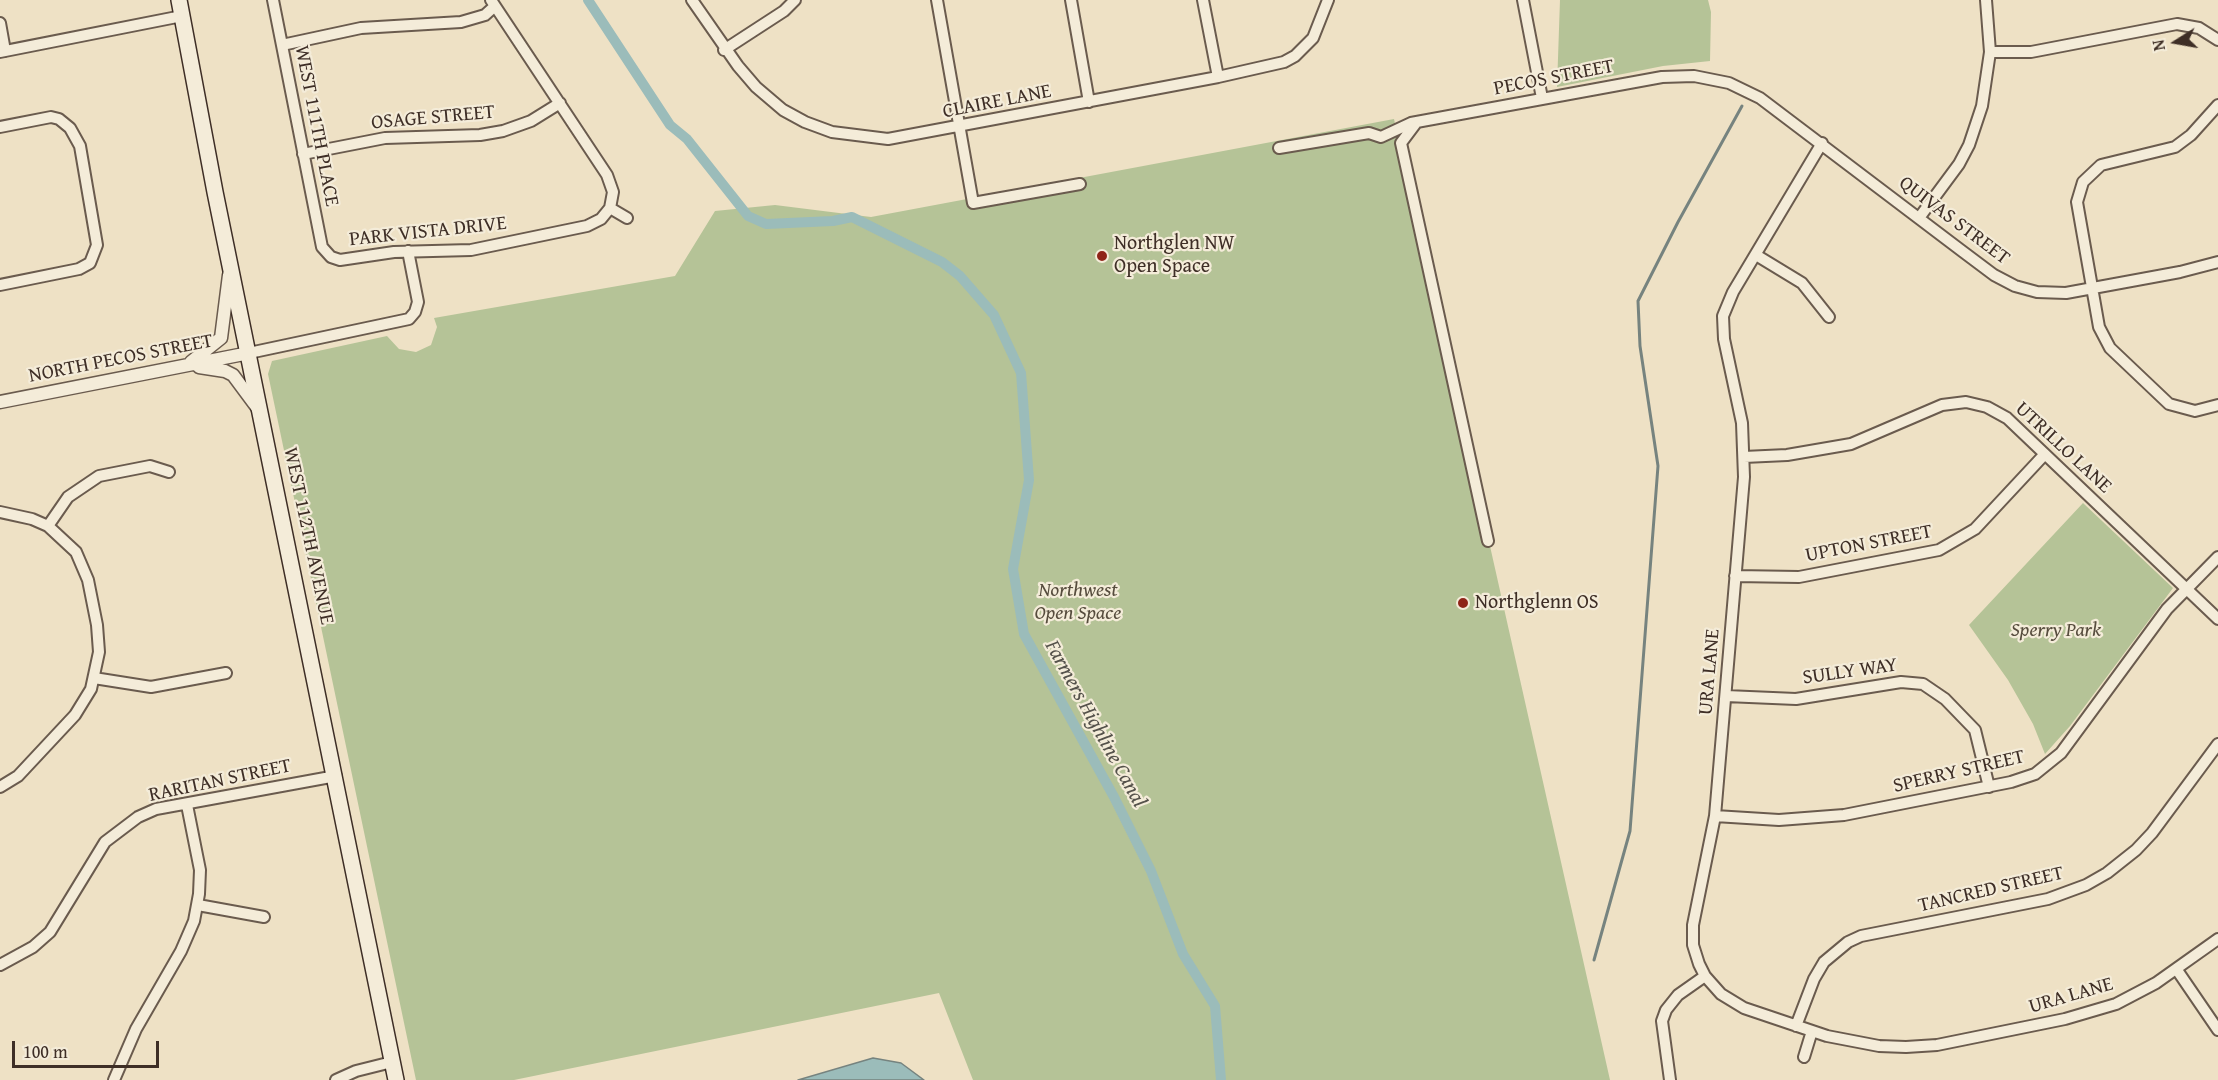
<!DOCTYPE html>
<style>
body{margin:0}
#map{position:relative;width:2218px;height:1080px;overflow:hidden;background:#eee1c5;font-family:"Gentium Book Plus",serif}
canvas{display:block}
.north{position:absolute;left:2146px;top:12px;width:60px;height:60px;-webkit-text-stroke:4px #f4ecd9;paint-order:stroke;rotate:259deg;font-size:16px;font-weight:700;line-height:24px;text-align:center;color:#3e2e26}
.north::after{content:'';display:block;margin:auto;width:21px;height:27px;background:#3e2e26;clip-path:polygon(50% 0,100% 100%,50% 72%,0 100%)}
.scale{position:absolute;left:12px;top:1041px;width:147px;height:27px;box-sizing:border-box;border:3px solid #3e2e26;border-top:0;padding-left:8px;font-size:18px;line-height:21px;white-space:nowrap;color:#3e2e26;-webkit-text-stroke:4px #f4ecd9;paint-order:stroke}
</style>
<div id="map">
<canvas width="2218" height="1080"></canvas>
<div class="north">N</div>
<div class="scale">100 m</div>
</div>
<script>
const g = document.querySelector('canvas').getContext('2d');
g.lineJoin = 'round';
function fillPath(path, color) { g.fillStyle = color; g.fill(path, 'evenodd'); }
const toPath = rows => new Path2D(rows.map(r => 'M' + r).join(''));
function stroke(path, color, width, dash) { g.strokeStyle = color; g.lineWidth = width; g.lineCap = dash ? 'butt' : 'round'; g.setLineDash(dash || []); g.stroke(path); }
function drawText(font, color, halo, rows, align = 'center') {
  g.font = font + ' "Gentium Book Plus",serif'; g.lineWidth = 4.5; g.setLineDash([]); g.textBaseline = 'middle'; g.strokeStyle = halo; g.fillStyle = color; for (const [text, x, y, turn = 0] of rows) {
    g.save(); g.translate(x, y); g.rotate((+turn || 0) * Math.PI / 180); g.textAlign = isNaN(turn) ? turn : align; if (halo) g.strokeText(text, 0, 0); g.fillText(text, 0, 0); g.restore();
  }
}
fillPath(toPath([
 [1560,0,1708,0,1711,12,1710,61,1663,66,1557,87],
 [1394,119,1610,1080,973,1080,939,993,514,1080,416,1080,268,374,272,361,387,336,399,349,416,352,431,345,437,327,434,318,675,276,715,211,775,205,871,217],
 [2083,503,2173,588,2070,726,2045,754,2033,724,2008,680,1969,625]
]), '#b5c397');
const water = toPath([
 [873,1058,901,1063,924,1080,798,1080,873,1058]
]);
fillPath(water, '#9bbcba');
stroke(water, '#76837f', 1.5);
stroke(toPath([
 [1594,960,1630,831,1658,466,1640,346,1638,301,1678,222,1742,106]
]), '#76837f', 3);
stroke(toPath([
 [588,0,670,125,687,139,748,216,766,224,833,221,852,217,942,262,960,276,994,315,1021,373,1029,480,1013,569,1024,634,1114,797,1151,871,1183,954,1215,1006,1221,1080]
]), '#9bbcba', 10);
const minor = toPath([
 [273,0,322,247,331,257,340,260,394,252,471,250,587,226,601,219,610,208,613,192,607,175,491,0],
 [692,0,738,66,756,87,783,110,805,122,832,132,888,139,1218,77,1284,62,1295,56,1313,38,1328,0],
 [937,0,973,203,1080,184],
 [1071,0,1089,102],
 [1203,0,1218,77],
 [1523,0,1542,98],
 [0,23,5,51],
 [282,45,361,28,461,22,485,15,495,6],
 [724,50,784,11,795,0],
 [0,52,182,16],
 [1990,52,2031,52,2177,24,2199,28,2218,40],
 [2218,105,2191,135,2175,147,2101,165,2083,182,2077,202,2099,327,2110,348,2169,404,2195,411,2218,405],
 [1416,123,1401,143,1488,541],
 [0,127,51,117,59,119,70,128,80,146,97,245,90,263,79,269,0,285],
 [1822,143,1733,292,1723,316,1724,339,1742,423,1744,477,1715,816,1693,925,1693,945,1699,964,1705,976,1721,994,1744,1008,1827,1036,1879,1046,1906,1047,1937,1045,2065,1019,2116,1004,2156,983,2218,939],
 [1279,148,1369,133,1381,137,1411,123,1662,77,1694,76,1729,83,1760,98,1962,251,1994,275,2015,286,2037,292,2066,293,2180,272,2218,262],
 [303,154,385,138,480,135,503,131,531,121,560,103],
 [610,208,627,218],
 [1919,218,1959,164,1969,145,1982,106,1990,52,1986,0],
 [1756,255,1802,283,1829,317],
 [249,353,409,319,415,312,418,302,408,251],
 [1744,457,1787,455,1851,444,1942,405,1966,402,1987,407,2007,418,2218,619],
 [0,512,32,519,48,526,76,552,88,580,97,625,99,652,91,689,75,715,18,776,0,787],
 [48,526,68,497,99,476,150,466,169,472],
 [1735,576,1799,577,1939,550,1975,529,2044,455],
 [94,678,151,687,226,673],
 [1726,696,1796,699,1901,682,1923,684,1945,699,1975,730,1989,787],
 [1715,816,1779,820,1844,815,2011,782,2035,774,2061,753,2167,609,2218,557],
 [198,905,264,917],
 [0,965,33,947,50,932,105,842,138,817,156,809,336,776],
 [2177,970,2218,1030],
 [1796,1026,1814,979,1824,962,1848,942,1861,936,2048,899,2086,885,2107,873,2136,850,2152,833,2218,744],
 [1804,1057,1812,1031],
 [114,1080,136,1029,181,951,194,921,199,894,200,870,187,805],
 [336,1080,356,1071,392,1062],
 [1670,1080,1662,1021,1666,1010,1678,995,1705,976]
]);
const tertiary = toPath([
 [191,362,221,338,229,275],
 [199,367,225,371,233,375,259,410],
 [0,402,249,353]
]);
const secondary = toPath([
 [179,0,215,192,396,1080]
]);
stroke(minor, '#6a5b4e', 14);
stroke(tertiary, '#6a5b4e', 15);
stroke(secondary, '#3e2e26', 18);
stroke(minor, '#f4ecd9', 10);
stroke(tertiary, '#f4ecd9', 12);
stroke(secondary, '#f4ecd9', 15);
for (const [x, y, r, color] of [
 [1102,256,6,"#8f2418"],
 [1463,603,6,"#8f2418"]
]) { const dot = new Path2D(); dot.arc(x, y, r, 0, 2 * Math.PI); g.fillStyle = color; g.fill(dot); stroke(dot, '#f4ecd9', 2); }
drawText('20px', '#3e2e26', '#f4ecd9', [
 ["PECOS STREET",1554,78,-11],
 ["CLAIRE LANE",997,102,-11],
 ["OSAGE STREET",433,118,-5],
 ["WEST 111TH PLACE",316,126,79],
 ["QUIVAS STREET",1954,221,37],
 ["PARK VISTA DRIVE",428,232,-6],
 ["NORTH PECOS STREET",121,359,-11],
 ["UTRILLO LANE",2063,448,43],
 ["WEST 112TH AVENUE",308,536,78],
 ["UPTON STREET",1869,544,-11],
 ["URA LANE",1710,672,-85],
 ["SULLY WAY",1850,672,-8],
 ["SPERRY STREET",1959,772,-13],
 ["RARITAN STREET",220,781,-12],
 ["TANCRED STREET",1991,890,-13],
 ["URA LANE",2071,996,-16]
]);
drawText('20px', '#3e2e26', '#f4ecd9', [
 ["Northglen NW",1114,244],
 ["Open Space",1114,267],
 ["Northglenn OS",1475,603]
], 'left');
drawText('italic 20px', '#564c3d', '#f4ecd9', [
 ["Northwest",1078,591],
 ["Open Space",1078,614],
 ["Sperry Park",2056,631]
]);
drawText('italic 21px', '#55524b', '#f4ecd9', [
 ["Farmers Highline Canal",1095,724,61]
]);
</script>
